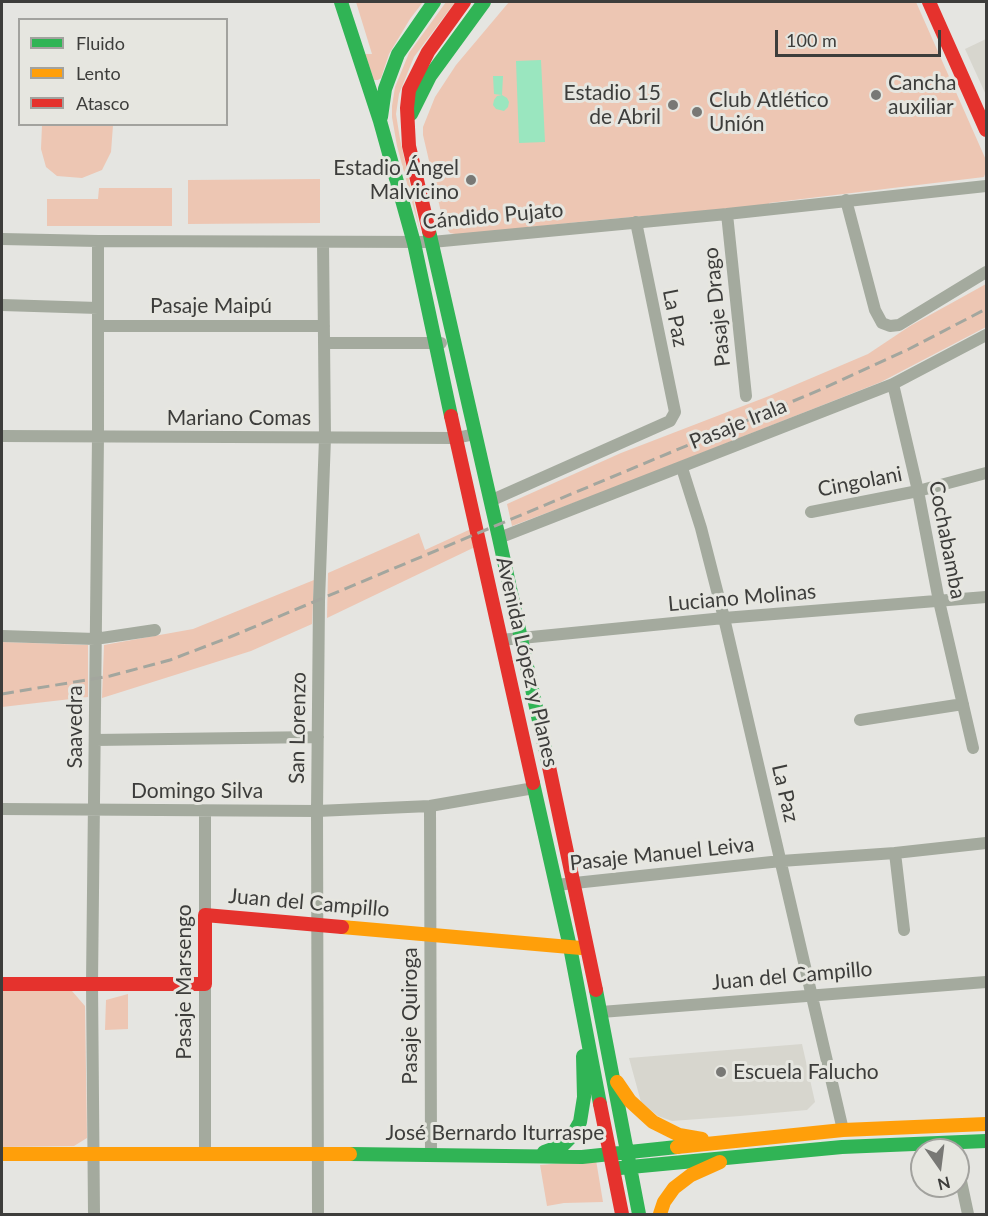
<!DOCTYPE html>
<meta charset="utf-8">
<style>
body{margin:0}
#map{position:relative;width:988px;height:1216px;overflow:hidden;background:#e5e5e1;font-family:Lato,sans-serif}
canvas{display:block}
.frame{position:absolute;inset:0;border:3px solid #3d3d3b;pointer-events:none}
.legend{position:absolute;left:18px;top:18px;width:210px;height:108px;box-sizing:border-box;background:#e6e6e0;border:2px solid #a2a29e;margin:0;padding:8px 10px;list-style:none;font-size:18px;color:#3d3d3b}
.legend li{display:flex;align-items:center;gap:12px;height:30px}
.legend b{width:30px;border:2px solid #a2a29e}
.north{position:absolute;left:910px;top:1138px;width:60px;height:60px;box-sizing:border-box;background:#e6e6e0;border:2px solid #a2a29e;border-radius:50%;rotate:166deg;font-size:16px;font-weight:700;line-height:24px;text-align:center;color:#3d3d3b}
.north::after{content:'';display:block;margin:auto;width:21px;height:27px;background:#787875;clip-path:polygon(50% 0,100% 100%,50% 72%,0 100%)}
.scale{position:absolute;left:775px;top:30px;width:166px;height:27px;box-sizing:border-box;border:3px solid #3d3d3b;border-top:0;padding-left:8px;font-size:18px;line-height:21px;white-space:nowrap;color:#3d3d3b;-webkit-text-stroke:4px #e6e6e0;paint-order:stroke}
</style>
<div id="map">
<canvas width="988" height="1216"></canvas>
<div class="frame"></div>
<ul class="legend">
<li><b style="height:8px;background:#30b455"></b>Fluido</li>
<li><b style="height:8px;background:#ff9f0a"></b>Lento</li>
<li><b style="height:8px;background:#e5322d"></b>Atasco</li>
</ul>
<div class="north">N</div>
<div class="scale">100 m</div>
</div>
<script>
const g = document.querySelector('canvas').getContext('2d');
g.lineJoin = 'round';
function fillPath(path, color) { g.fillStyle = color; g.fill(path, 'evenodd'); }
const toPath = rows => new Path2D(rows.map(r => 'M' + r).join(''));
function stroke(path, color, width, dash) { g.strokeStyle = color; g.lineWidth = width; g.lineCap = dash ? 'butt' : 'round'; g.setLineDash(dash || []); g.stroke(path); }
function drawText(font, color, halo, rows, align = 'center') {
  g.font = font + ' Lato,sans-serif'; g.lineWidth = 6; g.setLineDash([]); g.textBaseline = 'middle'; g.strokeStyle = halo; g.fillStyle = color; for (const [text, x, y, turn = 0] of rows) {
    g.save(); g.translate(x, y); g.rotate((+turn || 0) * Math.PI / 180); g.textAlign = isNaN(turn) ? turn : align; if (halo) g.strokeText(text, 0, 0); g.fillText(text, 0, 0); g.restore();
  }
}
fillPath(toPath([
 [986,39,986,95,965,49],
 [802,1044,815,1102,807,1110,740,1116,672,1121,658,1116,641,1102,629,1058]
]), '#d7d6ce');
fillPath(toPath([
 [356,2,423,2,410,19,389,54,381,78,378,80,374,80,365,54,372,54],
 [446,2,455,2,414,57,399,94,396,114,400,139,421,235,397,146,392,117,392,106,395,87,409,53],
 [509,2,916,2,986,160,986,171,984,177,769,203,769,205,588,221,460,235,450,233,444,225,423,135,423,127,435,97,456,65],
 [42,125,113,125,111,152,102,170,82,178,57,176,46,167,41,149],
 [320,179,320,223,188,224,188,180],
 [99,188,172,188,172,226,47,226,47,199,98,199],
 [986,284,986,327,881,382,608,490,512,526,507,504,621,453,769,396,868,354,910,326],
 [471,529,475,547,327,618,328,573,419,533,425,550],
 [314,580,312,624,251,651,102,698,104,645,193,629],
 [2,642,88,645,88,697,2,707],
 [2,991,72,991,85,1006,87,1138,74,1146,2,1147],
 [128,994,128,1029,105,1030,106,1000],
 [596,1160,603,1202,564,1203,547,1206,540,1165]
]), '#edc6b3');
fillPath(toPath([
 [541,60,545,142,519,143,516,61],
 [493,76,503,76,502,95,507,98,509,102,508,107,504,111,496,109,493,105,494,100,497,96,502,95,494,94]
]), '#9ae6bf');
stroke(toPath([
 [846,200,875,310,882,323,890,326,899,325,986,272],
 [727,214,746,396],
 [2,239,98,241,432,242,727,214,986,186],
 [2,305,98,308],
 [98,326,324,326],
 [324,343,441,343],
 [893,384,918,491,939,601,973,748],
 [2,436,456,438,475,434],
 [682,468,701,528,724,618,843,1130],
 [490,501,670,421,675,412,636,222],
 [811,512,918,491,986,473],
 [499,538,893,384,986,335],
 [2,636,95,639,155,630],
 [501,640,724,618,986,597],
 [860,720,963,704],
 [95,740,318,737],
 [430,806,431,1154],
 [2,809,317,811,430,806,534,788],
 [205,811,205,915],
 [895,853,904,930],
 [556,885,781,861,895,853,986,843],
 [205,984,205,1154],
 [601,1012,986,982],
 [958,1167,968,1214],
 [94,1214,92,983,98,436,98,241],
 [318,1214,317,811,319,601,325,438,323,242]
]), '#a4aa9e', 12);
stroke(toPath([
 [341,2,380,121,414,243,451,416],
 [411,114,430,76,484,2],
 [381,117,385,89,398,54,434,2],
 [429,231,499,538,548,762],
 [533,783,570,947,600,1104],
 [596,990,639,1214],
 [544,1152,563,1145,572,1136,580,1122,584,1097,583,1056],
 [350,1154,582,1157,677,1147],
 [620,1168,842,1147,986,1141]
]), '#30b455', 14);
stroke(toPath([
 [342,927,581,948],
 [617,1082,630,1101,653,1122,679,1135,702,1139],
 [677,1147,843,1130,986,1124],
 [2,1154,350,1154],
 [660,1214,664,1202,674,1188,691,1175,720,1162]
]), '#ff9f0a', 14);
stroke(toPath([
 [929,2,986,130],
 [429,231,409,146,407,108,409,90,428,52,464,2],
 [451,416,533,783],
 [548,762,596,990],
 [2,984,205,984,205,915,342,927],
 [600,1104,622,1214]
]), '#e5322d', 14);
stroke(toPath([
 [2,694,110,676,170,660,230,637,822,389,909,349,986,309]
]), '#a3a69e', 3, [12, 6]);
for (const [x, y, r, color] of [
 [876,95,6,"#787875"],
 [673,105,6,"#787875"],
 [697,112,6,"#787875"],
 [471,180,6,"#787875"],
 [721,1072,6,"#787875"]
]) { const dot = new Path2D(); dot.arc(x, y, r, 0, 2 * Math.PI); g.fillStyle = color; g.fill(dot); stroke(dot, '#e6e6e0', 2); }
drawText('21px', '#3d3d3b', '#e6e6e0', [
 ["Cancha",888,83],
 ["auxiliar",888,107],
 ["Estadio 15",661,93,"right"],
 ["de Abril",661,117,"right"],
 ["Club Atlético",709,100],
 ["Unión",709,124],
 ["Estadio Ángel",459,168,"right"],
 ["Malvicino",459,192,"right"],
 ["Escuela Falucho",733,1072]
], 'left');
drawText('21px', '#3d3d3b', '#e6e6e0', [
 ["Cándido Pujato",493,216,-5],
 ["Pasaje Maipú",211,306],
 ["Pasaje Drago",717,307,-96],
 ["La Paz",675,318,79],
 ["Mariano Comas",239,418],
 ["Pasaje Irala",738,424,-22],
 ["Cingolani",860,482,-11],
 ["Cochabamba",947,540,79],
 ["Luciano Molinas",742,598,-5],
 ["Avenida López y Planes",527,662,77],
 ["Saavedra",75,727,-90],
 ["San Lorenzo",298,728,-89],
 ["Domingo Silva",197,791],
 ["La Paz",785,793,77],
 ["Pasaje Manuel Leiva",662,854,-6],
 ["Juan del Campillo",309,903,5],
 ["Juan del Campillo",792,976,-5],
 ["Pasaje Marsengo",184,982,-90],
 ["Pasaje Quiroga",410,1016,-90],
 ["José Bernardo Iturraspe",495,1133]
]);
</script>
